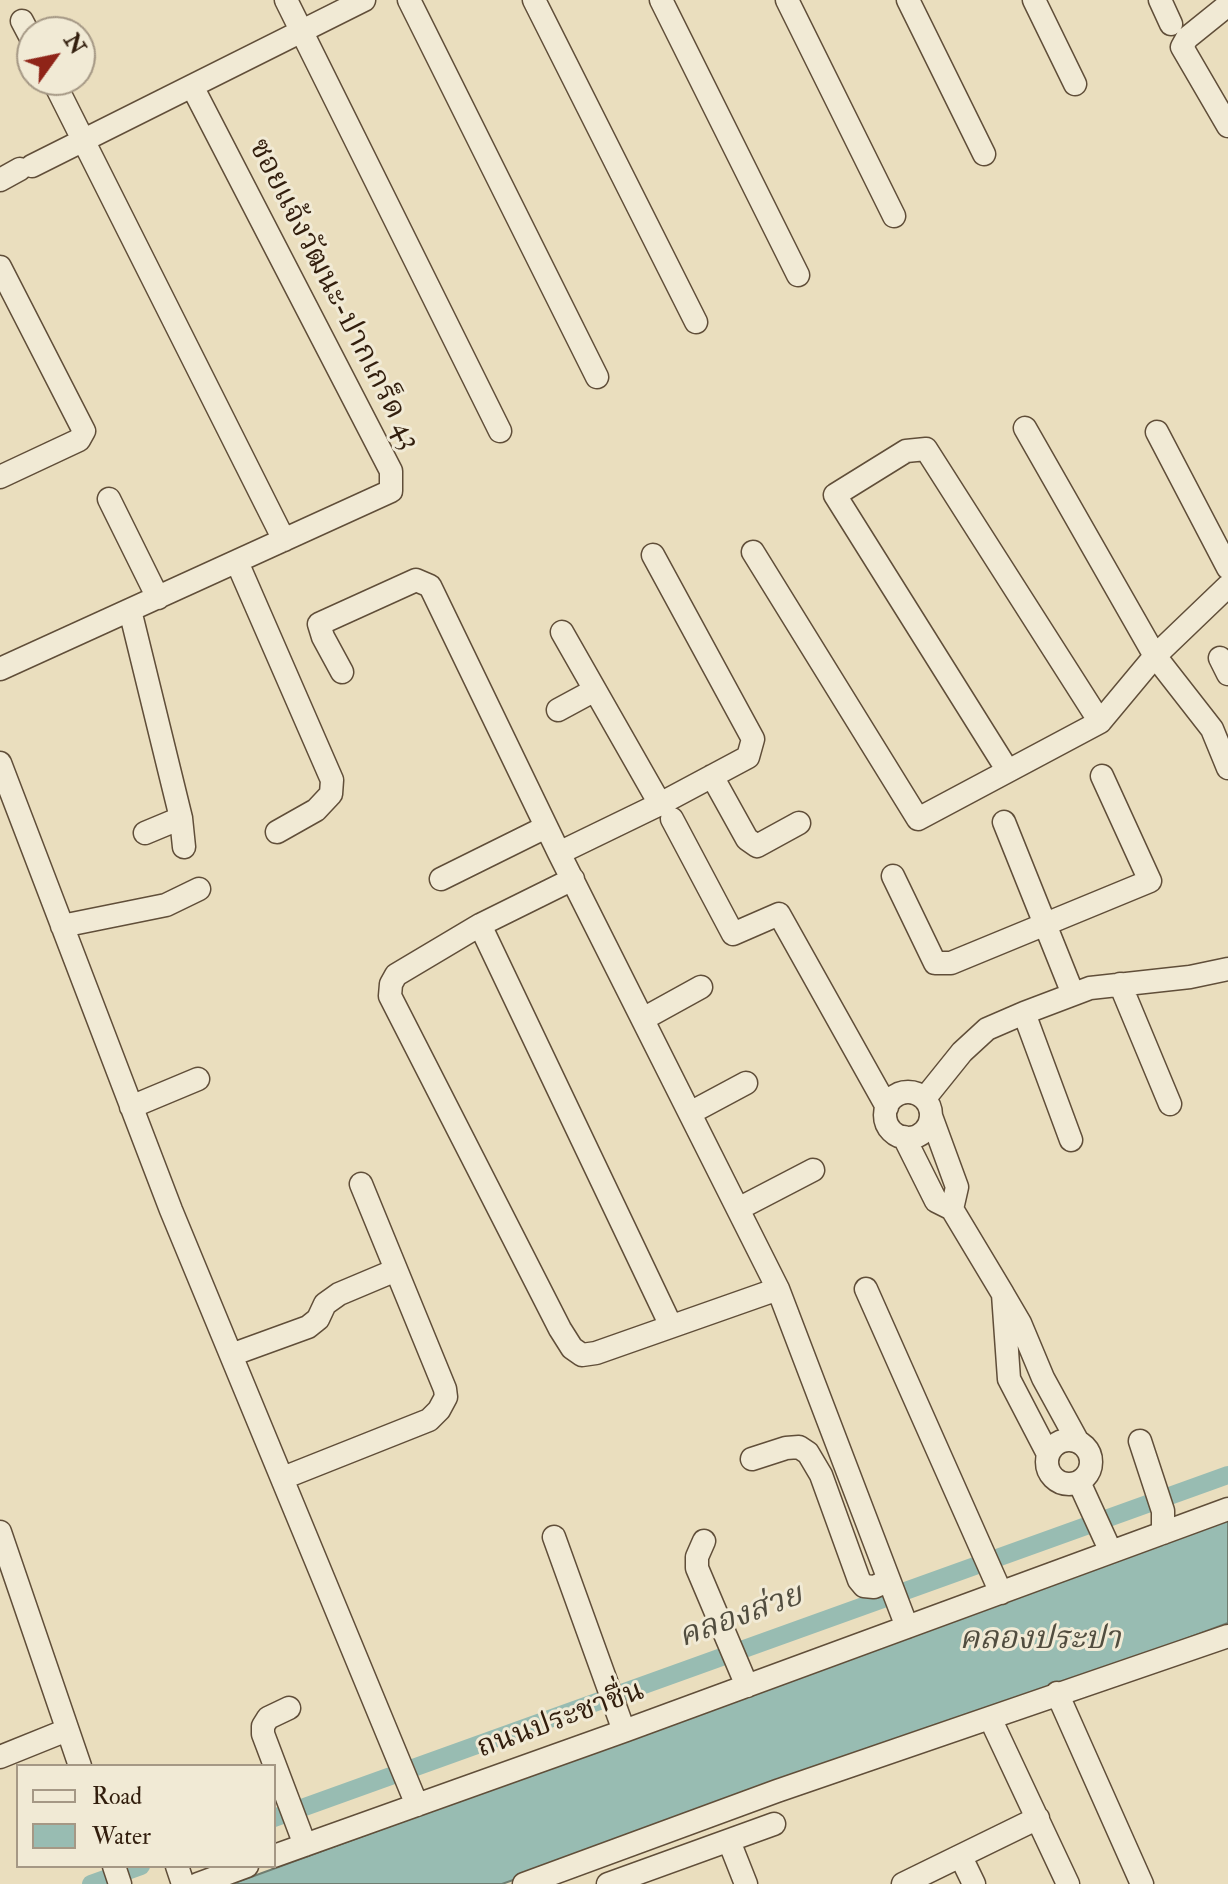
<!DOCTYPE html>
<meta charset="utf-8">
<style>
body{margin:0}
#map{position:relative;width:1228px;height:1884px;overflow:hidden;background:#eadebe;font-family:"IM FELL Double Pica",serif}
canvas{display:block}
.legend{position:absolute;left:16px;top:1764px;width:260px;height:104px;box-sizing:border-box;background:#f1ead5;border:2px solid #a59885;margin:0;padding:10px 14px;list-style:none;font-size:24px;color:#321e0d}
.legend li{display:flex;align-items:center;gap:16px;height:40px}
.legend b{width:40px;border:2px solid #a59885}
.north{position:absolute;left:16px;top:16px;width:80px;height:80px;box-sizing:border-box;background:#f1ead5;border:2px solid #a59885;border-radius:50%;rotate:57deg;font-size:22px;font-weight:700;line-height:32px;text-align:center;color:#321e0d}
.north::after{content:'';display:block;margin:auto;width:28px;height:36px;background:#8f2418;clip-path:polygon(50% 0,100% 100%,50% 72%,0 100%)}
</style>
<div id="map">
<canvas width="1228" height="1884"></canvas>
<ul class="legend">
<li><b style="height:10px;background:#f1ead5"></b>Road</li>
<li><b style="height:22px;background:#98bcb2"></b>Water</li>
</ul>
<div class="north">N</div>
</div>
<script>
const g = document.querySelector('canvas').getContext('2d');
g.lineJoin = 'round';
function fillPath(path, color) { g.fillStyle = color; g.fill(path, 'evenodd'); }
const toPath = rows => new Path2D(rows.map(r => 'M' + r).join(''));
function stroke(path, color, width, dash) { g.strokeStyle = color; g.lineWidth = width; g.lineCap = dash ? 'butt' : 'round'; g.setLineDash(dash || []); g.stroke(path); }
function drawText(font, color, halo, rows, align = 'center') {
  g.font = font + ' "IM FELL Double Pica","Noto Serif Thai",serif'; g.lineWidth = 6; g.setLineDash([]); g.textBaseline = 'middle'; g.strokeStyle = halo; g.fillStyle = color; for (const [text, x, y, turn = 0] of rows) {
    g.save(); g.translate(x, y); g.rotate((+turn || 0) * Math.PI / 180); g.textAlign = isNaN(turn) ? turn : align; if (halo) g.strokeText(text, 0, 0); g.fillText(text, 0, 0); g.restore();
  }
}
const water = toPath([
 [1228,1520,1228,1623,1057,1687,502,1884,232,1884,1228,1520]
]);
fillPath(water, '#98bcb2');
stroke(water, '#6f7d70', 2);
stroke(toPath([
 [274,1818,1228,1475],
 [91,1884,141,1866]
]), '#98bcb2', 18);
const minor = toPath([
 [286,0,500,431],
 [409,0,597,377],
 [534,0,696,322],
 [661,0,798,275],
 [787,0,894,216],
 [908,0,984,154],
 [1034,0,1075,84],
 [1160,0,1171,24],
 [1228,5,1187,38,1182,47,1228,126],
 [22,21,32,40],
 [53,80,284,540],
 [32,166,364,0],
 [0,180,20,169],
 [0,267,84,431,79,440,0,477],
 [1025,428,1155,656,1212,729,1228,768],
 [1157,432,1228,568],
 [109,499,158,598],
 [753,552,918,819,1100,722,1155,656,1228,586],
 [237,562,332,780,331,794,316,810,277,832],
 [130,610,181,818,184,847],
 [562,632,660,804],
 [1220,658,1228,674],
 [0,669,391,491,391,471,193,88],
 [342,672,323,637,319,624,416,580,430,586,559,853,778,1289,907,1627],
 [558,710,595,690],
 [0,763,171,1210,417,1805],
 [1008,771,835,495,906,451,926,449,1100,722],
 [712,776,747,839,757,846,799,823],
 [672,819,733,934,779,914,887,1107],
 [1004,822,1073,994],
 [145,833,181,818],
 [559,853,660,804,748,757,753,739,653,555],
 [893,876,935,963,951,963,1150,881,1102,776],
 [441,879,546,827],
 [573,879,480,925,396,975,391,984,390,996,560,1329,572,1348,582,1355,596,1353,778,1289],
 [480,925,671,1326],
 [62,926,166,905,199,889],
 [1120,984,1170,1104],
 [1024,1013,1071,1140],
 [643,1019,701,987],
 '885 1115a23 23 0 1 1 46 0a23 23 0 1 1-46 0Z',
 [925,1098,962,1052,987,1029,1024,1013,1090,988,1190,977,1228,969],
 [131,1107,198,1079],
 [690,1113,746,1083],
 [931,1116,957,1187,952,1209],
 [904,1137,936,1201,952,1209,1003,1294],
 [738,1209,813,1170],
 [866,1289,1001,1593],
 [231,1355,308,1327,318,1319,325,1304,339,1294,396,1270],
 '1047 1462a22 22 0 1 1 44 0a22 22 0 1 1-44 0Z',
 [1140,1441,1163,1511,1163,1533],
 [1048,1454,1009,1379,1003,1294,1020,1323,1043,1378,1078,1442],
 [752,1459,786,1448,799,1447,808,1453,821,1475,859,1580,864,1586,874,1587,883,1583,887,1576],
 [283,1478,429,1420,439,1410,446,1397,445,1389,361,1184],
 [1079,1482,1111,1552],
 [0,1532,80,1766],
 [554,1537,624,1731],
 [704,1541,697,1557,697,1568,747,1686],
 [1057,1693,1142,1884],
 [289,1708,268,1718,263,1726,263,1734,305,1845],
 [990,1718,1068,1884],
 [0,1757,67,1730],
 [729,1841,746,1884],
 [274,1856,624,1731,1228,1509],
 [961,1857,974,1884],
 [114,1866,120,1884],
 [177,1866,183,1884],
 [198,1884,247,1866],
 [524,1884,777,1791,1228,1636],
 [608,1884,774,1824],
 [903,1884,1038,1818]
]);
stroke(minor, '#604e39', 25);
stroke(minor, '#f1ead5', 22);
drawText('30px', '#321e0d', '#f1ead5', [
 ["ซอยแจ้งวัฒนะ-ปากเกร็ด 43",333,295,63],
 ["ถนนประชาชื่น",561,1721,-20]
]);
drawText('italic 32px', '#514d3f', '#f1ead5', [
 ["คลองส่วย",741,1618,-20],
 ["คลองประปา",1040,1641]
]);
</script>
